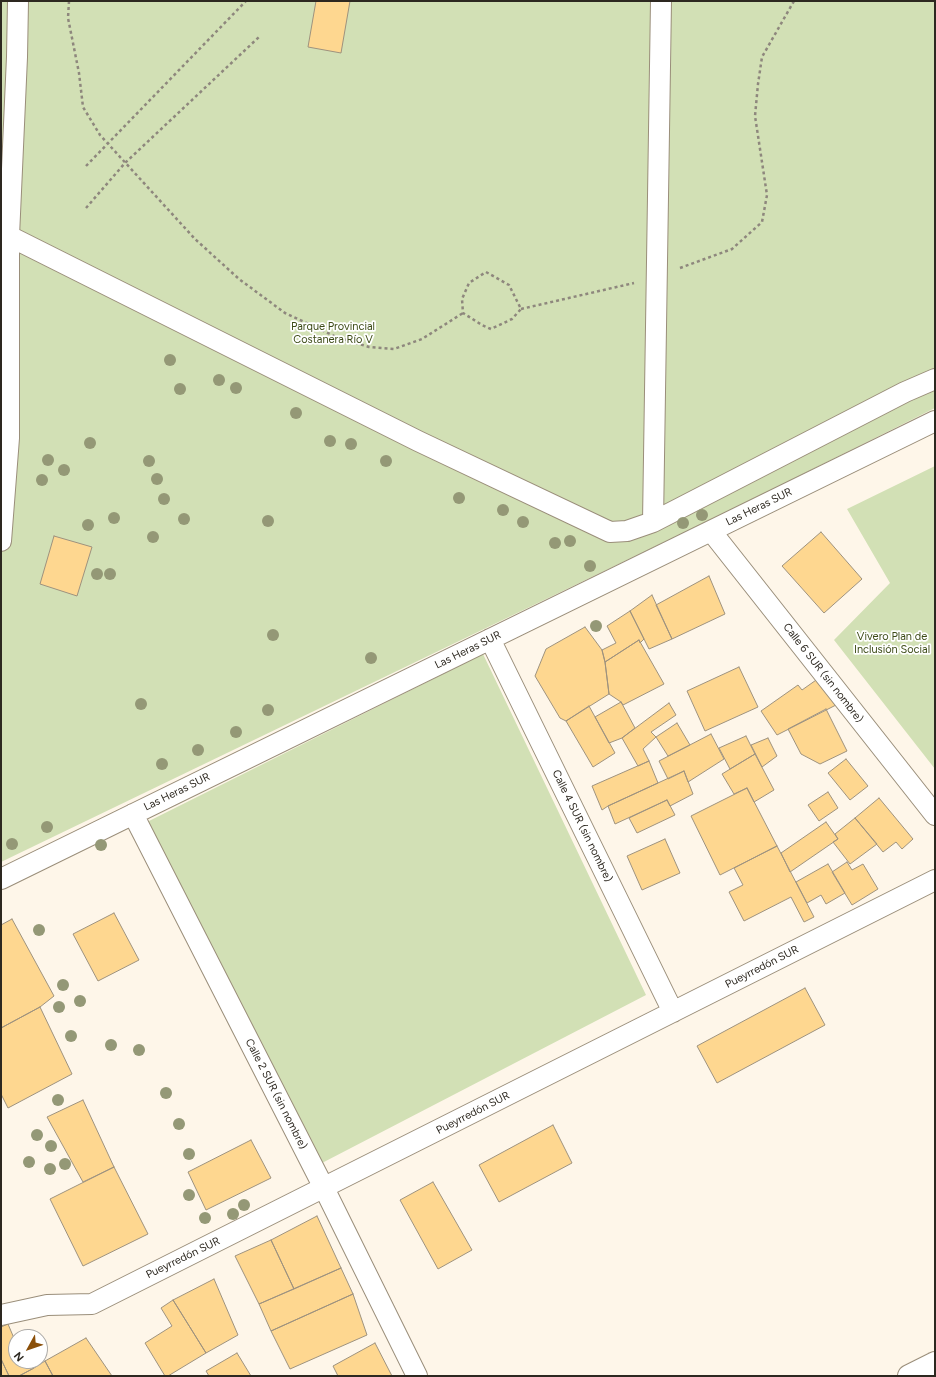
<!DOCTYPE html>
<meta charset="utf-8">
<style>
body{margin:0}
#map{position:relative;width:936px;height:1377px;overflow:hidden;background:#fef6e9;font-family:Figtree,sans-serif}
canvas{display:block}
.frame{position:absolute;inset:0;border:2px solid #2d2820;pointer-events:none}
.north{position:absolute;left:8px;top:1329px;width:40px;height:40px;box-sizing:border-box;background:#fff;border:1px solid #aba9a6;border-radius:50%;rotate:230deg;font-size:11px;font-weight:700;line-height:16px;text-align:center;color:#2d2820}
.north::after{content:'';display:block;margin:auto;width:14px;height:18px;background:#8a4f09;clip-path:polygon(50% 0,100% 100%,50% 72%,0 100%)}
</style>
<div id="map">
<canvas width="936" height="1377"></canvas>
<div class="frame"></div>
<div class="north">N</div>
</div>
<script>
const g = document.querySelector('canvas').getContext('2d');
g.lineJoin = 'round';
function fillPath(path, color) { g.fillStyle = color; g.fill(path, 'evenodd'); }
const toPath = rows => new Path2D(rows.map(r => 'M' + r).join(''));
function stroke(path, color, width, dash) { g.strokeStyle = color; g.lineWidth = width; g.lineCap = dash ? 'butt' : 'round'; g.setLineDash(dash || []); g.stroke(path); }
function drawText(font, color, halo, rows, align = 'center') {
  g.font = font + ' Figtree,sans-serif'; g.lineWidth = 3.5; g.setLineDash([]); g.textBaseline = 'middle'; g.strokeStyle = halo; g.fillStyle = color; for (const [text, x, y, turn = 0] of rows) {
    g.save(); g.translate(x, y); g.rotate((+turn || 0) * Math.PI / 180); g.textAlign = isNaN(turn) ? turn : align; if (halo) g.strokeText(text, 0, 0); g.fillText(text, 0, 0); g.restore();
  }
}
fillPath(toPath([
 [1,1,935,1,935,408,739,506,1,862],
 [935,466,935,769,834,640,890,583,847,509],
 [483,654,646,995,322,1163,147,822]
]), '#d2e0b5');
const building = toPath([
 [316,1,350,1,341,53,308,47,316,1],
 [821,532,862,579,824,613,782,566,821,532],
 [54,536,92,547,77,596,40,584,54,536],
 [709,576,725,614,672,639,656,605,709,576],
 [652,595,672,639,649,649,630,611,652,595],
 [630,611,644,639,640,643,639,640,605,662,602,650,616,643,607,626,630,611],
 [585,627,602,650,605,662,609,694,566,721,560,718,535,676,546,649,585,627],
 [639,640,664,684,623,705,621,702,609,694,605,662,639,640],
 [739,667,758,707,705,731,687,691,739,667],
 [819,678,836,705,777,735,761,711,798,685,802,690,819,678],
 [621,702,635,728,622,738,609,743,595,717,621,702],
 [669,703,676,715,651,732,656,737,643,749,649,761,638,766,622,738,669,703],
 [589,706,615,753,593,767,566,721,589,706],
 [826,709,847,751,820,764,801,754,788,729,826,709],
 [677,723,690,745,668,756,656,737,677,723],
 [711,734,724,759,688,782,684,771,668,779,659,761,711,734],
 [746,736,755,754,730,769,719,748,746,736],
 [768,738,777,756,762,767,751,745,768,738],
 [755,754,774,790,754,802,747,788,734,794,722,774,755,754],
 [846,759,868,786,850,800,828,773,846,759],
 [649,761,658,783,608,806,602,810,592,786,649,761],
 [684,771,693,794,670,806,667,800,615,824,608,806,684,771],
 [747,788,777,846,720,875,691,816,747,788],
 [828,792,838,808,819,821,808,805,828,792],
 [879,798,913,839,902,849,896,842,883,852,855,818,879,798],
 [667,800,675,815,637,833,629,818,667,800],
 [855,818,877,844,850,864,833,842,838,839,835,834,855,818],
 [826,822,838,839,790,872,781,853,826,822],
 [665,839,680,873,642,890,627,856,665,839],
 [777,846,814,917,804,922,791,897,744,921,729,892,743,885,734,868,777,846],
 [847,862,852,870,863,864,878,889,852,905,832,872,847,862],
 [828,864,845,893,826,904,821,895,807,903,796,882,828,864],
 [114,913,139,960,98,981,73,934,114,913],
 [12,919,54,996,40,1007,1,1028,1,925,12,919],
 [805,988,825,1025,717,1083,697,1046,805,988],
 [40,1007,72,1074,8,1108,1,1094,1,1028,40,1007],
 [83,1100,114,1167,83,1182,47,1117,83,1100],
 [553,1125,572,1163,499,1202,479,1165,553,1125],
 [251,1140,271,1178,206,1210,188,1172,251,1140],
 [114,1167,148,1234,83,1266,50,1199,114,1167],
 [433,1182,472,1250,438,1269,400,1200,433,1182],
 [317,1216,341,1268,294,1289,271,1240,317,1216],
 [271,1240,294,1289,259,1304,235,1256,271,1240],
 [341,1268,353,1294,271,1331,259,1304,341,1268],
 [214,1279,238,1335,206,1353,173,1300,214,1279],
 [353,1294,367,1335,290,1369,271,1331,353,1294],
 [173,1300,206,1353,168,1376,165,1376,145,1343,172,1326,161,1308,173,1300],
 [8,1324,16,1343,16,1361,30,1361,34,1368,19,1376,9,1376,1,1359,1,1327,8,1324],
 [86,1338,112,1376,53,1376,45,1361,86,1338],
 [375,1343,392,1376,338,1376,333,1366,375,1343],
 [237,1353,251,1376,209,1376,206,1371,237,1353],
 [1,1359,9,1376,1,1376,1,1359],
 [45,1361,53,1376,19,1376,34,1368,45,1361]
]);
fillPath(building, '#fed790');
stroke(building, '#9e927e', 1);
const street = toPath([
 [1,232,418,441,610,532,627,531,653,522,905,392,935,379],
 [653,522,661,1],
 [711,531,935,815],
 [1,541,9,438,9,236,17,57,18,1],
 [490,639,673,1012],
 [133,814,324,1188,417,1376],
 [1,879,935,421],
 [1,1315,47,1305,92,1304,935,880]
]);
const primary = toPath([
 [909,1376,935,1363]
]);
stroke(street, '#9a8e7a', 22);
stroke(primary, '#9a8e7a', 24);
stroke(toPath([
 [69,1,68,18,79,73,83,107,100,135,195,239,239,279,285,313,334,336,369,347,394,349,422,339,463,313],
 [86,166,246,1],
 [86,208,125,163,259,37],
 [680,268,732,249,762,222,767,195,755,116,758,84,762,57,794,1],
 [486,272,509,285,521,309,512,319,491,329,482,325,463,313,462,299,469,283,486,272],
 [521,309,634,283]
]), '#8e877d', 2.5, [3, 3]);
stroke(street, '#fff', 20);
stroke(primary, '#fff', 22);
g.fillStyle = '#949876';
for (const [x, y] of [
 [170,360],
 [219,380],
 [236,388],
 [180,389],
 [296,413],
 [330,441],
 [90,443],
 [351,444],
 [48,460],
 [149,461],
 [386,461],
 [64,470],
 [157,479],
 [42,480],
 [459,498],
 [164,499],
 [503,510],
 [702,515],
 [114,518],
 [184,519],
 [268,521],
 [523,522],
 [683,523],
 [88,525],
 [153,537],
 [570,541],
 [555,543],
 [590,566],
 [97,574],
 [110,574],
 [596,626],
 [273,635],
 [371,658],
 [141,704],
 [268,710],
 [236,732],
 [198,750],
 [162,764],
 [47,827],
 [12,844],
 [101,845],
 [39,930],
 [63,985],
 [80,1001],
 [59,1007],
 [71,1036],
 [111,1045],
 [139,1050],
 [166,1093],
 [58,1100],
 [179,1124],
 [37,1135],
 [51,1146],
 [189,1154],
 [29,1162],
 [65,1164],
 [50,1169],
 [189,1195],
 [244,1205],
 [233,1214],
 [205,1218]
]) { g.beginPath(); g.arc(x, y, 6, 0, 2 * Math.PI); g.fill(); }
drawText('11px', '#3d4b17', '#fff', [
 ["Parque Provincial",333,327],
 ["Costanera Río V",333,340],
 ["Vivero Plan de",892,637],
 ["Inclusión Social",892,650]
]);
drawText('11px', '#2d2820', '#fff', [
 ["Las Heras SUR",759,507,-26],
 ["Las Heras SUR",468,650,-26],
 ["Calle 6 SUR (sin nombre)",823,673,52],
 ["Las Heras SUR",177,792,-26],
 ["Calle 4 SUR (sin nombre)",582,826,64],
 ["Pueyrredón SUR",762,967,-27],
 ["Calle 2 SUR (sin nombre)",276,1094,63],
 ["Pueyrredón SUR",473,1113,-27],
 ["Pueyrredón SUR",183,1258,-26]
]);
</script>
